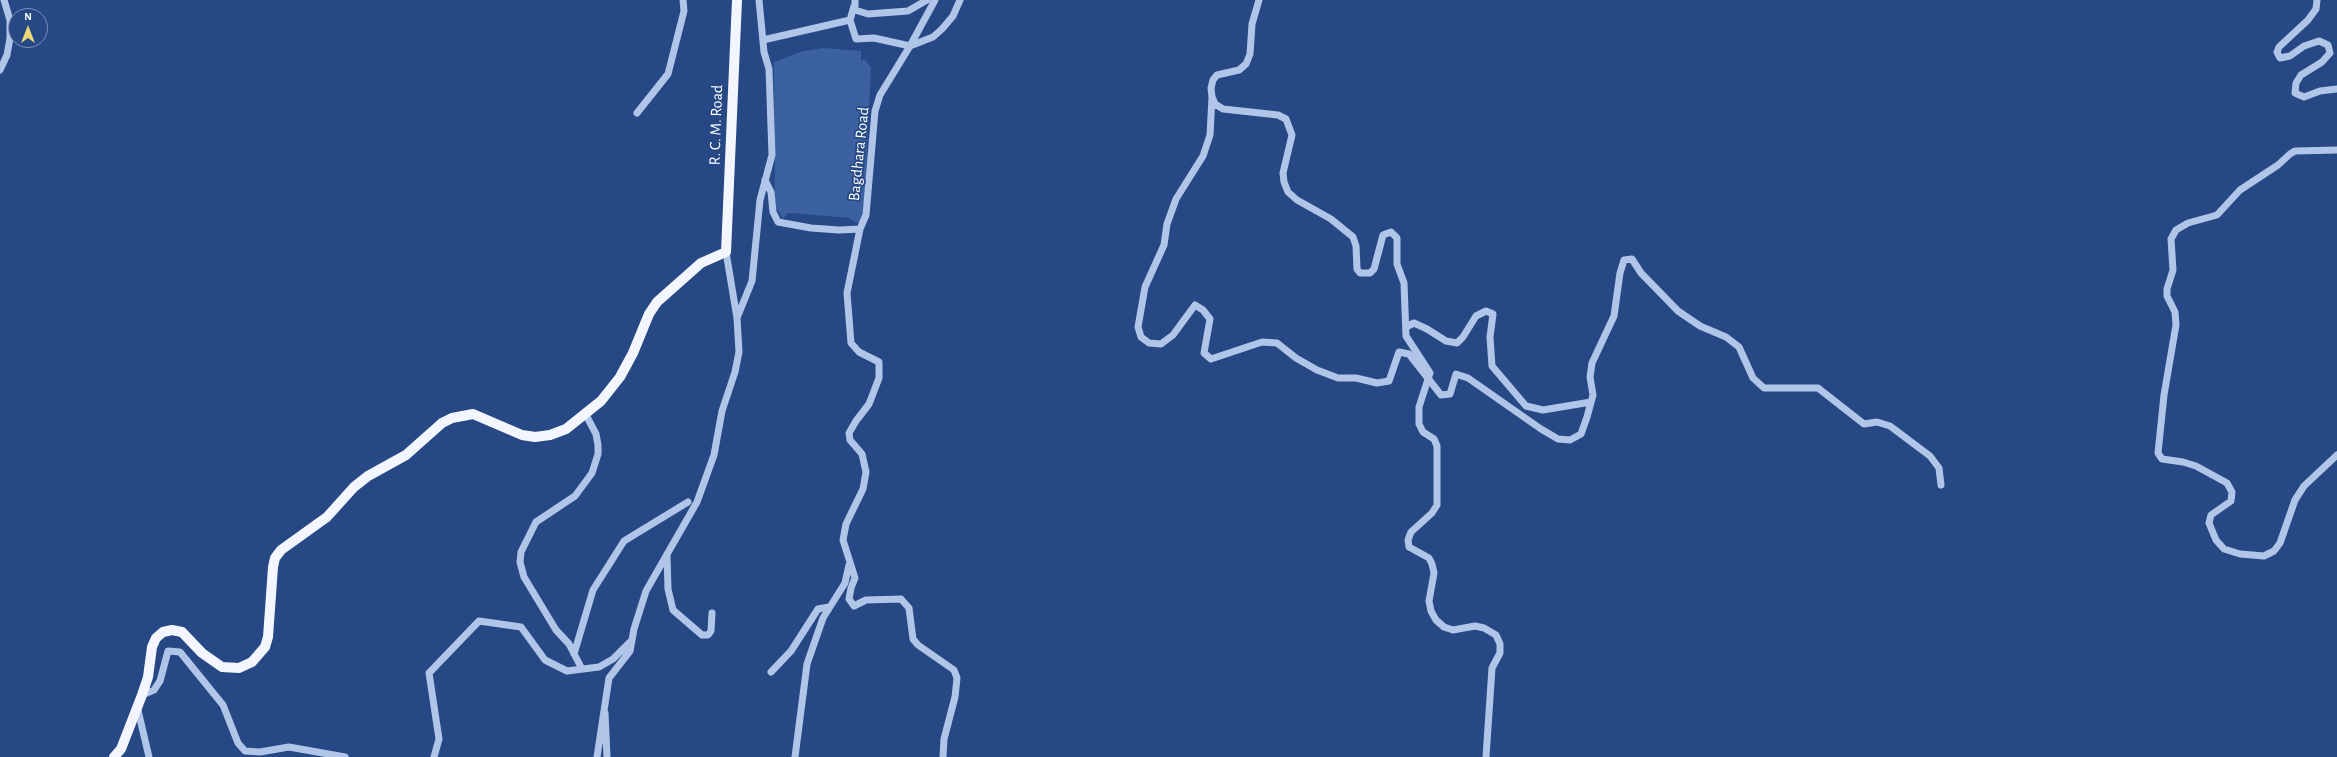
<!DOCTYPE html>
<style>
body{margin:0}
#map{position:relative;width:2337px;height:757px;overflow:hidden;background:#264885;font-family:"Alegreya Sans",sans-serif}
canvas{display:block}
.north{position:absolute;left:8px;top:8px;width:40px;height:40px;box-sizing:border-box;background:#264885;border:1px solid #7d91b6;border-radius:50%;rotate:0deg;font-size:11px;font-weight:700;line-height:16px;text-align:center;color:#fff}
.north::after{content:'';display:block;margin:auto;width:14px;height:18px;background:#f0d776;clip-path:polygon(50% 0,100% 100%,50% 72%,0 100%)}
</style>
<div id="map">
<canvas width="2337" height="757"></canvas>
<div class="north">N</div>
</div>
<script>
const g = document.querySelector('canvas').getContext('2d');
g.lineJoin = 'round';
function fillPath(path, color) { g.fillStyle = color; g.fill(path, 'evenodd'); }
const toPath = rows => new Path2D(rows.map(r => 'M' + r).join(''));
function stroke(path, color, width, dash) { g.strokeStyle = color; g.lineWidth = width; g.lineCap = dash ? 'butt' : 'round'; g.setLineDash(dash || []); g.stroke(path); }
function drawText(font, color, halo, rows, align = 'center') {
  g.font = font + ' "Alegreya Sans",sans-serif'; g.lineWidth = 3.5; g.setLineDash([]); g.textBaseline = 'middle'; g.strokeStyle = halo; g.fillStyle = color; for (const [text, x, y, turn = 0] of rows) {
    g.save(); g.translate(x, y); g.rotate((+turn || 0) * Math.PI / 180); g.textAlign = isNaN(turn) ? turn : align; if (halo) g.strokeText(text, 0, 0); g.fillText(text, 0, 0); g.restore();
  }
}
fillPath(toPath([
 [824,48,861,51,861,61,864,59,871,68,864,215,859,224,849,218,792,213,788,213,783,219,775,206,774,62,803,51]
]), '#3b61a1');
stroke(toPath([
 [855,0,855,10,868,14,908,11,927,0],
 [935,0,910,46,880,95,875,111,866,215,860,229,847,293,851,343,859,352,879,362,879,378,869,404,856,421,849,433,850,440,862,454,866,472,863,489,846,524,843,540,855,578,851,588,849,599,854,606,866,600,901,599,909,608,913,639,918,645,954,670,957,678,955,697,944,739,943,757],
 [1259,0,1252,24,1250,54,1246,64,1239,70,1217,75,1213,80,1211,88,1212,97,1215,104,1223,109,1278,115,1286,119,1292,135,1283,173,1284,182,1288,192,1297,200,1331,219,1353,237,1356,246,1357,269,1360,273,1370,273,1374,269,1383,235,1391,232,1397,238,1397,264,1404,283,1406,336,1430,373,1419,407,1419,424,1423,432,1434,439,1437,446,1437,505,1432,513,1411,532,1408,540,1409,547,1429,558,1432,564,1434,573,1429,601,1431,611,1436,620,1444,627,1453,630,1475,626,1484,628,1496,635,1500,644,1500,653,1492,668,1486,757],
 [2317,0,2316,9,2308,20,2279,47,2277,52,2280,58,2290,56,2304,46,2319,41,2328,45,2330,53,2322,62,2301,75,2296,83,2295,93,2304,97,2320,91,2337,89],
 [850,20,856,39,874,38,910,46,933,37,942,29,953,16,960,0],
 [763,40,850,20,854,6],
 [0,70,7,55,10,38,10,20,4,0],
 [1212,97,1210,135,1203,156,1176,199,1167,224,1164,245,1145,287,1138,327,1141,337,1149,343,1161,344,1173,335,1195,305,1203,310,1210,319,1204,353,1211,359,1262,342,1277,343,1296,358,1317,370,1338,378,1356,378,1377,383,1389,381,1399,352,1409,354,1441,395,1450,394,1456,374,1468,378,1541,429,1558,439,1570,440,1581,434,1587,417,1593,395,1590,377,1592,363,1614,316,1620,273,1624,260,1632,259,1641,273,1678,311,1700,326,1726,337,1739,347,1753,378,1764,388,1818,388,1864,424,1877,422,1890,426,1930,456,1939,468,1941,485],
 [637,113,668,74,684,11,683,0],
 [2337,150,2295,151,2290,154,2278,165,2240,190,2217,215,2188,223,2176,230,2171,239,2173,270,2167,289,2167,296,2175,312,2176,325,2164,395,2158,453,2162,459,2183,462,2196,466,2227,483,2232,492,2231,501,2211,515,2209,523,2216,540,2224,549,2240,554,2264,556,2274,551,2280,543,2295,500,2304,486,2337,455],
 [765,180,771,192,773,212,778,222,811,228,839,230,860,229],
 [737,318,752,281,760,200,772,155,769,69,764,52,759,0],
 [1406,327,1414,323,1427,329,1446,341,1457,343,1463,337,1476,316,1486,311,1493,314,1490,337,1492,366,1526,406,1543,410,1591,402],
 [667,554,668,589,673,610,702,635,708,635,711,631,712,613],
 [574,654,593,590,624,541,688,502],
 [582,669,569,644,556,630,524,577,520,562,521,552,536,522,575,496,592,473,598,454,598,445,596,434,586,415],
 [771,672,791,651,818,609,829,607],
 [142,695,154,690,160,681,168,651,180,652,223,705,238,743,245,751,260,752,289,747,345,757],
 [137,706,149,757],
 [605,713,607,757],
 [434,757,439,739,429,673,479,621,521,627,545,660,567,671,599,667,613,659,630,642],
 [597,757,609,678,630,651,634,629,646,591,697,502,714,455,722,411,735,372,739,352,737,318,726,252],
 [795,757,807,664,823,618,845,583,849,565]
]), '#b1c5e8', 7);
stroke(toPath([
 [114,757,121,749,142,695,148,677,152,647,156,638,163,632,172,630,182,632,202,653,222,667,239,668,252,662,265,647,268,637,273,567,275,558,281,550,327,517,354,487,368,476,406,455,442,423,452,418,473,414,522,435,535,437,550,435,566,429,601,401,620,377,633,353,649,314,657,302,701,263,726,252,737,0]
]), '#f3f6fe', 10);
drawText('16px', '#fff', '#264885', [
 ["R. C. M. Road",716,125,-88],
 ["Bagdhara Road",859,154,-84]
]);
</script>
